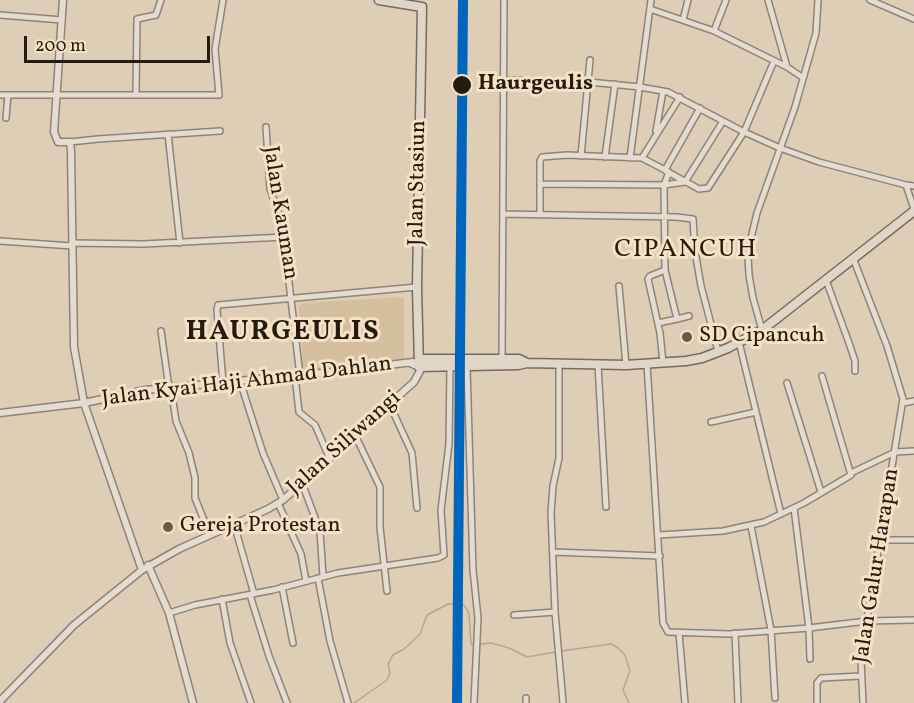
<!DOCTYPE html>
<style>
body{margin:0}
#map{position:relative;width:914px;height:703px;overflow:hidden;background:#deceb6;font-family:Vollkorn,serif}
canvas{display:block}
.scale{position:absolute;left:24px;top:36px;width:186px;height:27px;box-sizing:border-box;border:3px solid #251c11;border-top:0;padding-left:8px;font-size:18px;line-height:21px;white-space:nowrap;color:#251c11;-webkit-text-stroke:4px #f5e1c4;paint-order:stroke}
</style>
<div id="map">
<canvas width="914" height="703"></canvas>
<div class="scale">200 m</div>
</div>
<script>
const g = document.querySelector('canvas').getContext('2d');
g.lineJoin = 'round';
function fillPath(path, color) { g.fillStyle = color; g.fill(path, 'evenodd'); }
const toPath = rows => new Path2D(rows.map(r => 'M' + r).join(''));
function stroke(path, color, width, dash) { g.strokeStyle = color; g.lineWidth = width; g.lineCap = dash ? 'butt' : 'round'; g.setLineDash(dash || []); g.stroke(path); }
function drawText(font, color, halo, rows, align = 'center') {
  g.font = font + ' Vollkorn,serif'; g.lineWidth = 6; g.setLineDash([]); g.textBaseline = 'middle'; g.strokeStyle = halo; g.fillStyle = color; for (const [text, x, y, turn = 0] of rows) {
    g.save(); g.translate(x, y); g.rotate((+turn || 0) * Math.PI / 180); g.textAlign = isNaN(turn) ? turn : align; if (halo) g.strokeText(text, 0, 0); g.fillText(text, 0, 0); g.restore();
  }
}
fillPath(toPath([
 [404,297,404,360,303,371,299,307,303,303]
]), '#d5bf9f');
stroke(toPath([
 [480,644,491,643,509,648,527,657,556,652],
 [561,651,611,644,618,648,625,655,630,671,623,690,629,703],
 [354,703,387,680,390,673,388,664,393,655,404,649,420,634,427,615,448,604,464,605,469,613,471,644,475,644]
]), '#baa587', 1.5);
const minor = toPath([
 [768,0,787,67],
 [870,0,914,19],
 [650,9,714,31,787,67,802,77],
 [0,15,62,20],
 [683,20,688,0],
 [714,31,726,0],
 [504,80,589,82,640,87,668,92,744,132,780,148,819,162,906,185],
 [136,94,137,19,156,15,161,0],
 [0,95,219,95,215,49,223,0],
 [6,118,8,95],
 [266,127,270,189,282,223,300,376],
 [656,131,663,91],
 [168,134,180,243],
 [70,142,98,139,220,131],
 [581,156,590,60],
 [605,157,615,84],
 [630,158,651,0],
 [642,158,680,97],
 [666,171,699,189,708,188,744,132,774,61],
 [540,184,664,185,685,182,723,121],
 [914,186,906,185,914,209],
 [503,214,676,217,693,219,695,251,701,286,718,351],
 [540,215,540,161,542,157,567,155,642,158,665,170,700,108],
 [0,241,72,246],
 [72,243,143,244,284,237],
 [853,258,887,346,903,399,864,637,861,661,863,703],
 [826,280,849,343,855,361,855,371],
 [619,286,626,365],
 [677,319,689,316],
 [658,323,677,319,665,270],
 [762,330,753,298,749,275,748,256,750,242,757,213,795,107,816,33,818,0],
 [161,331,169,388],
 [739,342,781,514],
 [502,361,504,0],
 [663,363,660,333,648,279,650,276,665,270,664,185,669,172],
 [559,364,559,458,553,486,551,513,555,612,563,703],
 [647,364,663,623,668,632,729,634,809,628,867,621,914,620],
 [598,365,606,507],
 [467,367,473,570,478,618,474,703],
 [295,376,299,412,315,425,329,457],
 [240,381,263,453,283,500],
 [223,383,217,310,218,305,417,287],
 [787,383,821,492],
 [171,388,176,421,189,453,195,478,195,498,210,535],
 [389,403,412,453,417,508],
 [903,403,914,401],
 [711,422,756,412],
 [355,435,380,487,380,527,387,591],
 [851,473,895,452,914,451],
 [302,483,320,531,323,576],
 [278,503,301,554,306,581],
 [794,508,809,628,810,659],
 [234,524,254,594],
 [751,526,771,630,775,698],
 [659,535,723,531,764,522,804,503,851,475,822,376],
 [881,540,914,540],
 [553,552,660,556],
 [318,578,330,641,348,703],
 [282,587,293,643],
 [250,595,269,656,287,703],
 [222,599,230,643,251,703],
 [169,613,195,605,273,590,338,573,438,558,444,555,441,510,449,444,450,366],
 [514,615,555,612],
 [679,633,685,703],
 [735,633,738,703],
 [526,698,526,703],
 [817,703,817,683,821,678,861,676]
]);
const tertiary = toPath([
 [63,0,54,132,58,142,70,142,71,151,74,347,84,403,142,570],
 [0,413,84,403,145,390,331,372,413,362],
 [148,565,169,613,193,703],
 [0,701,74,625,142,570,179,549,268,509,283,500,414,382,420,371,419,367,410,363]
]);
const primary = toPath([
 [379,0,422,7,417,287,419,367,518,365,527,363,626,365,686,361,702,358,728,348,762,330,914,211],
 [419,359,519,359,527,363]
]);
stroke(minor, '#8e8476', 8);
stroke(tertiary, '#8e8476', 9);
stroke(primary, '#746c5f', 11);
stroke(minor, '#e4dcd0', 5);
stroke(tertiary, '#e4dcd0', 6);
stroke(primary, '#e0d6c8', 8);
stroke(toPath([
 [457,703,463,0]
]), '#0065bd', 10);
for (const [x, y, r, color] of [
 [462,85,10,"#251c11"],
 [687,337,6,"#665a4b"],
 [168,527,6,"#665a4b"]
]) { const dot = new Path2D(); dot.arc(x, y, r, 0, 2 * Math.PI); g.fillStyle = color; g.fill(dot); stroke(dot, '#f5e1c4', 2); }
drawText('bold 22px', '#251c11', '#f5e1c4', [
 ["Haurgeulis",478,85]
], 'left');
drawText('22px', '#251c11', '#f5e1c4', [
 ["Jalan Stasiun",419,183,-89],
 ["Jalan Kauman",279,213,81],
 ["Jalan Kyai Haji Ahmad Dahlan",247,383,-7],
 ["Jalan Siliwangi",345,444,-42],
 ["Jalan Galur Harapan",878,566,-81]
]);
drawText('22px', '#251c11', '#f5e1c4', [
 ["SD Cipancuh",699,337],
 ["Gereja Protestan",180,527]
], 'left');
g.letterSpacing = '1.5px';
drawText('26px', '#251c11', '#f5e1c4', [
 ["CIPANCUH",686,251]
]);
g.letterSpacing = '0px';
g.letterSpacing = '1.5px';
drawText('bold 28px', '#251c11', '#f5e1c4', [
 ["HAURGEULIS",283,334]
]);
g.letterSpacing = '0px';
</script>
